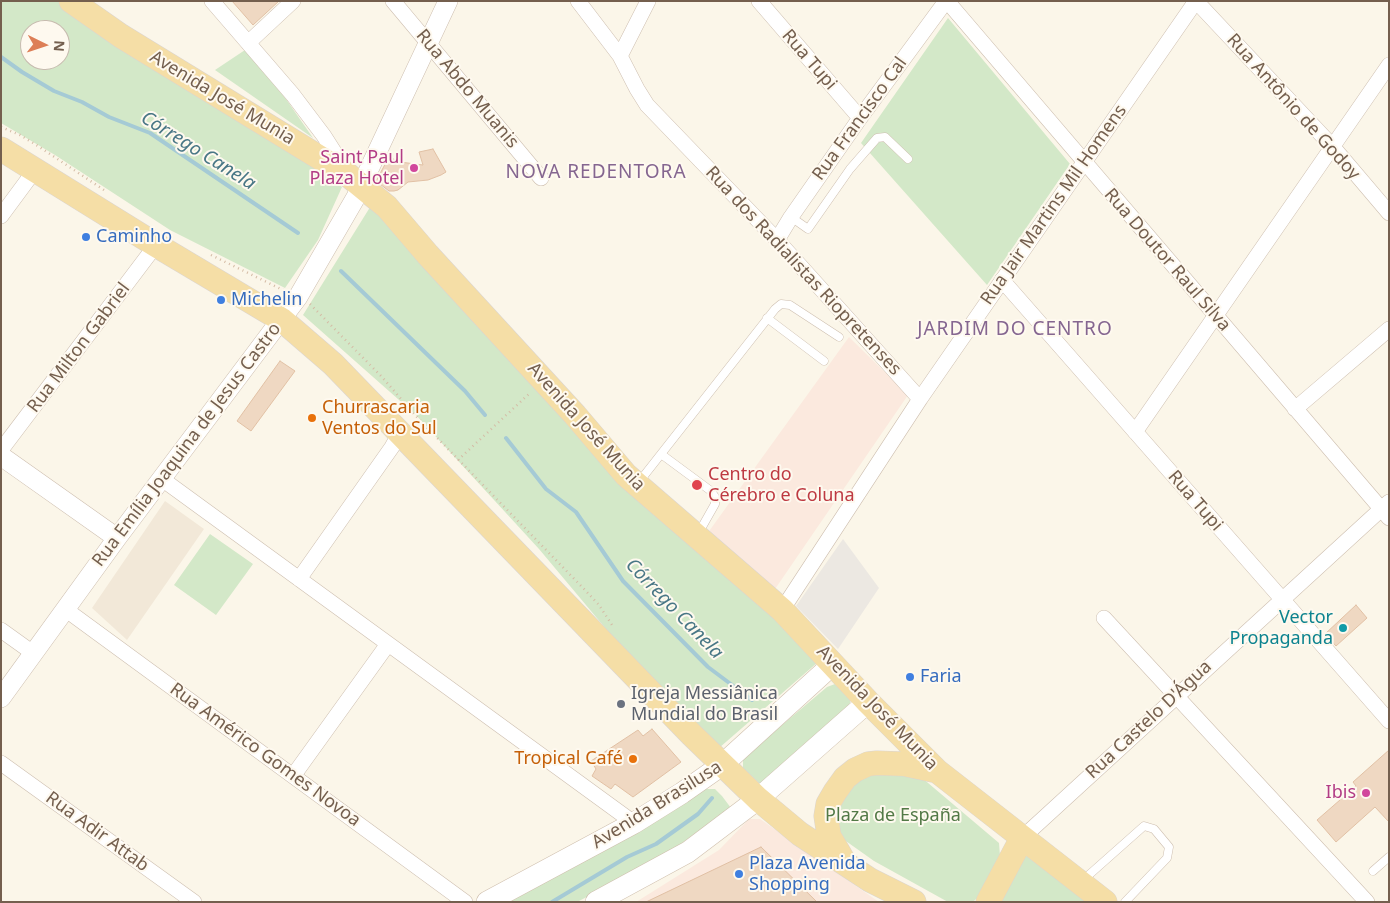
<!DOCTYPE html>
<meta charset="utf-8">
<style>
body{margin:0}
#map{position:relative;width:1390px;height:903px;overflow:hidden;background:#fbf6e9;font-family:"Noto Sans",sans-serif}
canvas{display:block}
.frame{position:absolute;inset:0;border:2px solid #745f4e;pointer-events:none}
.north{position:absolute;left:20px;top:20px;width:50px;height:50px;box-sizing:border-box;background:#fef9ef;border:1px solid #c7bbaf;border-radius:50%;rotate:94deg;font-size:14px;font-weight:700;line-height:20px;text-align:center;color:#745f4e}
.north::after{content:'';display:block;margin:auto;width:18px;height:22px;background:#dd7f57;clip-path:polygon(50% 0,100% 100%,50% 72%,0 100%)}
</style>
<div id="map">
<canvas width="1390" height="903"></canvas>
<div class="frame"></div>
<div class="north">N</div>
</div>
<script>
const g = document.querySelector('canvas').getContext('2d');
g.lineJoin = 'round';
function fillPath(path, color) { g.fillStyle = color; g.fill(path, 'evenodd'); }
const toPath = rows => new Path2D(rows.map(r => 'M' + r).join(''));
function stroke(path, color, width, dash) { g.strokeStyle = color; g.lineWidth = width; g.lineCap = dash ? 'butt' : 'round'; g.setLineDash(dash || []); g.stroke(path); }
function drawText(font, color, halo, rows, align = 'center') {
  g.font = font + ' "Noto Sans",sans-serif'; g.lineWidth = 4; g.setLineDash([]); g.textBaseline = 'middle'; g.strokeStyle = halo; g.fillStyle = color; for (const [text, x, y, turn = 0] of rows) {
    g.save(); g.translate(x, y); g.rotate((+turn || 0) * Math.PI / 180); g.textAlign = isNaN(turn) ? turn : align; if (halo) g.strokeText(text, 0, 0); g.fillText(text, 0, 0); g.restore();
  }
}
fillPath(toPath([
 [165,501,204,529,127,640,92,608]
]), '#f2e8d8');
fillPath(toPath([
 [849,337,908,395,773,592,707,534],
 [749,819,760,819,879,902,636,902,719,850]
]), '#fbe9de');
fillPath(toPath([
 [843,539,879,588,838,649,796,606]
]), '#ece8e2');
fillPath(toPath([
 [1,1,57,1,304,159,342,187,318,240,285,288,170,230,55,155,1,123],
 [30,30,60,30,60,60,30,60],
 [948,18,1070,164,987,285,861,143],
 [245,50,286,99,313,138,215,70],
 [372,204,777,617,818,662,719,748,627,654,539,549,416,415,303,315],
 [210,534,253,564,216,615,174,585],
 [835,684,841,685,851,696,850,703,847,710,762,786,743,768,743,758,827,687],
 [870,773,921,777,999,843,1000,856,978,897,974,901,948,902,874,861,843,839,838,827,840,804,853,785],
 [705,789,715,789,722,796,731,808,657,861,577,902,501,902],
 [1026,856,1033,858,1086,902,1000,902]
]), '#d3e8c8');
stroke(toPath([
 [1,57,22,72,54,91,82,102,109,117,150,133,298,233],
 [341,271,465,391,485,415],
 [506,438,546,489,576,512,623,581,708,667,752,700],
 [552,902,627,857,656,844,698,814,712,798]
]), '#a5cad5', 4);
const building = toPath([
 [232,1,279,1,253,25,232,1],
 [433,149,446,172,441,175,428,180,408,182,398,190,394,191,389,191,376,181,389,157,400,162,423,165,419,152,433,149],
 [280,361,295,371,251,431,237,421,280,361],
 [1356,605,1367,618,1336,646,1325,634,1356,605],
 [652,729,681,762,633,797,615,784,611,789,592,776,596,769,591,761,638,730,643,736,652,729],
 [1389,750,1389,822,1375,807,1336,842,1317,820,1356,786,1353,782,1389,750],
 [761,847,817,902,646,902,761,847]
]);
fillPath(building, '#efd8c2');
stroke(building, '#e1c0a4', 1);
const service = toPath([
 [791,217,808,229,850,169,877,138,885,137,908,159],
 [767,318,824,361],
 [661,454,711,491,715,497,715,504,698,534],
 [639,482,775,309,781,304,790,305,839,337],
 [1373,871,1389,857],
 [1082,881,1144,826,1154,829,1169,847,1167,858,1125,902]
]);
const minor = toPath([
 [212,1,293,95,324,136,345,169],
 [393,1,541,178],
 [578,1,620,56,637,89,647,105,777,240,920,399],
 [759,1,860,118],
 [947,1,1389,518],
 [248,43,293,1],
 [620,56,648,1],
 [1,216,35,170],
 [777,240,791,217,860,118,946,1],
 [1002,280,1389,721],
 [1295,409,1389,329],
 [1135,432,1389,65],
 [1,450,156,245],
 [162,479,634,823],
 [299,579,392,447,400,433],
 [65,609,465,902],
 [782,610,920,399,1196,1,1333,147,1389,213],
 [1104,618,1367,902],
 [1,630,33,653],
 [1,763,194,902],
 [293,776,388,644],
 [1022,838,1389,502]
]);
const tertiary = toPath([
 [1,456,117,538],
 [1,698,117,538,298,297,356,197,448,1]
]);
const secondary = toPath([
 [487,902,634,823,682,793,722,765,832,665],
 [596,902,688,852,758,799,868,702]
]);
const primary = toPath([
 [71,1,121,36,348,175,387,207,428,255,575,415,626,475,782,610,868,702,937,771,1105,902],
 [1,149,156,245,282,320,333,364,692,735,758,799,800,834,870,880,914,902],
 [843,860,829,836,826,816,828,804,835,792,845,778,855,770,868,764,877,763,904,764,937,771],
 [988,902,1022,838]
]);
stroke(service, '#cdbeaf', 9);
stroke(minor, '#cdbeaf', 16);
stroke(tertiary, '#cdbeaf', 20);
stroke(secondary, '#cfbfad', 22);
stroke(primary, '#dbd5d1', 25);
stroke(toPath([
 [1,127,20,135,38,146,104,190],
 [211,255,285,291],
 [310,304,382,377,415,415,585,590,599,605,612,625],
 [458,460,531,392]
]), '#d4bba5', 2.5, [1, 4]);
stroke(service, '#fff', 8);
stroke(minor, '#fff', 15);
stroke(tertiary, '#fff', 19);
stroke(secondary, '#fff', 21);
stroke(primary, '#f5dea6', 24);
for (const [x, y, r, color] of [
 [414,168,5,"#d1479c"],
 [86,237,5,"#3f7fe0"],
 [221,300,5,"#3f7fe0"],
 [312,418,5,"#e8710a"],
 [697,485,6,"#e0444e"],
 [1343,628,5,"#0f9aa8"],
 [910,677,5,"#3f7fe0"],
 [621,704,5,"#6b7280"],
 [633,759,5,"#e8710a"],
 [1366,793,5,"#d1479c"],
 [739,874,5,"#3f7fe0"]
]) { const dot = new Path2D(); dot.arc(x, y, r, 0, 2 * Math.PI); g.fillStyle = color; g.fill(dot); stroke(dot, '#fef9ef', 2); }
drawText('18px', '#745f4e', '#fef9ef', [
 ["Rua Tupi",809,60,49],
 ["Rua Abdo Muanis",467,89,50],
 ["Avenida José Munia",222,98,31],
 ["Rua Antônio de Godoy",1293,107,48],
 ["Rua Francisco Cal",860,119,-54],
 ["Rua Jair Martins Mil Homens",1054,205,-55],
 ["Rua Doutor Raul Silva",1167,260,49],
 ["Rua dos Radialistas Riopretenses",803,271,47],
 ["Rua Milton Gabriel",79,348,-53],
 ["Avenida José Munia",586,427,48],
 ["Rua Emília Joaquina de Jesus Castro",187,445,-53],
 ["Rua Tupi",1195,501,49],
 ["Avenida José Munia",877,708,46],
 ["Rua Castelo D'Água",1149,720,-43],
 ["Rua Américo Gomes Novoa",265,755,36],
 ["Avenida Brasilusa",657,805,-32],
 ["Rua Adir Attab",97,832,36]
]);
drawText('18px', '#b23c85', '#fef9ef', [
 ["Saint Paul",404,158],
 ["Plaza Hotel",404,179],
 ["Ibis",1356,793]
], 'right');
drawText('18px', '#366cbe', '#fef9ef', [
 ["Caminho",96,237],
 ["Michelin",231,300],
 ["Faria",920,677],
 ["Plaza Avenida",749,864],
 ["Shopping",749,885]
], 'left');
drawText('18px', '#c56008', '#fef9ef', [
 ["Churrascaria",322,408],
 ["Ventos do Sul",322,429],
 ["Tropical Café",623,759,"right"]
], 'left');
drawText('18px', '#be3a42', '#fef9ef', [
 ["Centro do",708,475],
 ["Cérebro e Coluna",708,496]
], 'left');
drawText('18px', '#0d838f', '#fef9ef', [
 ["Vector",1333,618],
 ["Propaganda",1333,639]
], 'right');
drawText('18px', '#5b616d', '#fef9ef', [
 ["Igreja Messiânica",631,694],
 ["Mundial do Brasil",631,715]
], 'left');
drawText('18px', '#527946', '#fef9ef', [
 ["Plaza de España",893,816]
]);
drawText('italic 19px', '#497786', '#fef9ef', [
 ["Córrego Canela",198,151,32],
 ["Córrego Canela",674,609,46]
]);
g.letterSpacing = '1px';
drawText('19px', '#856690', '#fef9ef', [
 ["NOVA REDENTORA",596,173],
 ["JARDIM DO CENTRO",1015,330]
]);
g.letterSpacing = '0px';
</script>
